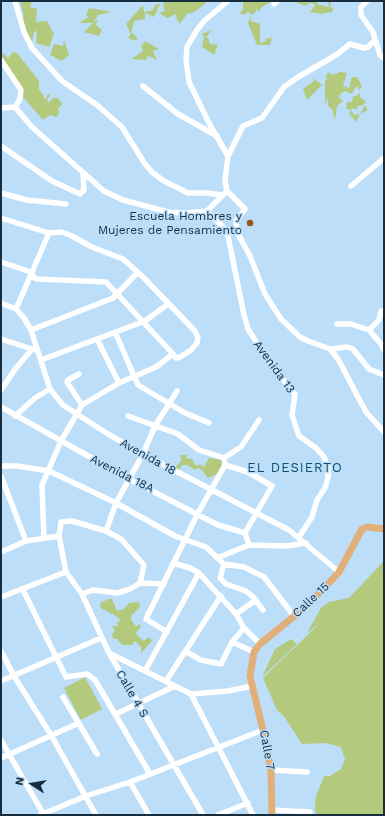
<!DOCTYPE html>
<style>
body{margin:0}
#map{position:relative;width:385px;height:816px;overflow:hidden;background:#bcdef9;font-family:"Work Sans",sans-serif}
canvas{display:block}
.frame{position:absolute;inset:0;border:2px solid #162e3f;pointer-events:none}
.north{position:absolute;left:12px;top:764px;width:40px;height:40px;-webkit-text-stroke:3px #bcdef9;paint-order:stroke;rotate:282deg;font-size:11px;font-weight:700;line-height:16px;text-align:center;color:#162e3f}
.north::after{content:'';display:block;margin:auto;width:14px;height:18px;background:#162e3f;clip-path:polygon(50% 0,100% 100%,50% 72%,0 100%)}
</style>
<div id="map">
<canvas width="385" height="816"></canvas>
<div class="frame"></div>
<div class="north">N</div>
</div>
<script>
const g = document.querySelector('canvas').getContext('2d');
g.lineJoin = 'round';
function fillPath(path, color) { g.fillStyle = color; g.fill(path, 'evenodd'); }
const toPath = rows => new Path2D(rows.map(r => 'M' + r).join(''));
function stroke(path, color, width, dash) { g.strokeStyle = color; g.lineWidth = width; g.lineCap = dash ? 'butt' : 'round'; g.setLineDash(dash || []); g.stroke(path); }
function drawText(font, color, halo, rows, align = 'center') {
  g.font = font + ' "Work Sans",sans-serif'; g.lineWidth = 3; g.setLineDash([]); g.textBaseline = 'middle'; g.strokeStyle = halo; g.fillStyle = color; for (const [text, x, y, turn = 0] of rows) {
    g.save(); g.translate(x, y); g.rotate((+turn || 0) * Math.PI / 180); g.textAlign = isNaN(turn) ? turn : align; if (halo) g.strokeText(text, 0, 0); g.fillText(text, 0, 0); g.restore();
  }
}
fillPath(toPath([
 [20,1,32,1,30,7,37,9,36,22,47,21,54,34,49,47,36,43,37,31,34,32,32,42,26,38,25,27,17,21,24,17],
 [165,1,205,1,206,3,194,12,187,14,180,24,177,20,176,14,167,18,159,13,165,11,163,5],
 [243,1,272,1,262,7,258,12,257,9,253,15,248,12,243,15,240,13,243,10],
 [298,1,318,1,317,4,329,7,328,1,331,1,330,7,333,8,332,12,321,14,310,12,316,4,309,3,306,6,297,3],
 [160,4,154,17,145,13,145,19,134,21,131,33,133,33,138,39,134,41,133,39,131,40,128,37,131,34,126,24,143,5,144,12,153,10,155,5],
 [89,8,112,12,98,15,93,23,98,19,96,25,102,30,99,36,84,32,93,23,78,23,89,17,86,15],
 [251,15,251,21,260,24,260,43,267,41,264,40,272,37,270,45,257,45,248,23],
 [211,30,206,38,208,38,210,44,218,45,214,55,202,47,204,37,205,37,202,34],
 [64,40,69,55,62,61,50,55,54,44,63,46],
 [145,41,159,49,153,51,157,60,148,56,146,60,131,59,143,51,141,46],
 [13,52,18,54,39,81,39,89,44,96,44,99,46,99,48,94,50,95,47,101,48,103,53,98,58,98,62,104,57,111,60,111,57,117,50,115,43,120,23,97,1,59,3,53,8,58],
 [328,72,332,75,340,72,347,73,343,86,349,88,352,77,357,77,362,86,360,90,356,86,352,94,345,91,341,93,339,98,343,101,337,106,335,120,332,109,328,106,327,96,325,105,325,81,327,79,326,76],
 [313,78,322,85,307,100,303,89,314,81],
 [360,93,360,97,366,102,362,106,359,105,356,110,354,108,351,110,354,115,360,114,365,105,368,110,360,114,356,122,349,113,351,110,346,109,347,102,352,102,353,96,356,96],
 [181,455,187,455,186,458,192,459,196,466,200,464,204,467,209,458,222,460,221,472,208,478,202,470,198,468,195,470,187,465,182,465,178,471,175,468,182,460,180,458],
 [384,561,384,815,317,815,315,810,316,796,324,776,330,776,341,769,345,759,341,747,325,743,302,744,283,715,277,710,263,678,321,622,307,633,321,608,329,602,349,598],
 [109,599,112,599,117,611,124,609,129,603,139,602,140,607,132,615,131,619,136,627,139,624,141,626,136,633,139,637,144,641,149,637,152,641,141,653,141,647,135,641,132,645,122,645,117,639,113,638,112,634,115,631,112,626,118,626,117,622,121,621,116,616,101,608,100,603],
 [291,639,297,644,262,677,275,649],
 [85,677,102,709,81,720,64,688]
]), '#b3c97c');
stroke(toPath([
 [15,1,24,32,32,48,62,81,97,105,122,127,145,164,153,173,164,181,188,193,207,193,222,195],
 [228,1,204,21,197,30,187,47,186,59,189,82,210,125,228,156],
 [367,1,361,7,361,15,373,32,380,55,384,58],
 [274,4,277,1],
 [1,60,21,90,20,99,15,107],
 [143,86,178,114,217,136],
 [15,107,32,127,104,191,123,200,168,212,186,213,207,211,227,191,225,181,228,156,243,126,262,118,284,87,298,77,336,55,350,44,364,48,368,47,375,40],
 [1,108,15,107],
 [1,146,52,181,80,194,84,190,83,174],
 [351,186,384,158],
 [227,191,245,209,236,221,237,232,250,256,265,294,281,319,300,337,308,341,330,349,347,347,353,349,369,369,384,375],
 [1,193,27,200,66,204],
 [207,211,224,228,228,236,244,315,248,329,271,365,295,394,292,415,299,436,316,448,324,457,328,467,328,478,325,488,317,500,312,517,299,537],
 [1,218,49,233,61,232,70,235,92,247,123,259,144,278,195,331,198,338,197,343,191,350,180,357,176,358,173,354,156,367,119,383,82,405,61,441,42,485,44,538],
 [1,262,31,272],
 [31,272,34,278,37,279,106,282,173,354],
 [1,303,16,309,24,318,31,330,50,389,63,405,108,434,143,454,289,530,339,572],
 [16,309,49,233],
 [337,324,351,324,369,330,381,344,384,350],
 [31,330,113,298,137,273],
 [369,330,379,320,381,311],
 [115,332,138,385,185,413,209,423],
 [1,339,35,350],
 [97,339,119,383],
 [330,349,338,359,366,412,384,432],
 [41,360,145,321,168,304],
 [79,374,68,380,67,382,82,405],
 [1,390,16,368,32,349],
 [1,407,129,479,218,525,245,533],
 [15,416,35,398,50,389],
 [128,416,178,434,199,450,224,458],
 [225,465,248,472,272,486,245,533,249,545],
 [1,466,17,466,49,471,116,503,175,536,206,547,224,564],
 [1,476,26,541],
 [106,531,116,503,143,454,155,426,177,391],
 [1,552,26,541,59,536],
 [217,558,249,545,286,546,306,543],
 [173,563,190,568,199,573,236,614,244,628,260,644],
 [224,564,244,567,264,577,294,616],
 [224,564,220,578,226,584,246,591,253,597,263,610],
 [140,583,144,565,121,539,106,531,72,521,61,522,59,536,66,572,82,594,109,653,203,815],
 [23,590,66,677,87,674,95,680,150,774],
 [82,594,93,590,117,593,130,589,140,583,164,584],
 [1,597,66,572],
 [236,614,256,600],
 [167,632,146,619,198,513,225,465,224,458,241,447,259,420],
 [232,642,254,652],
 [1,651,14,676,51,735,96,815],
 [185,651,201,660,221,664,232,642,244,628],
 [109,653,191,694,228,691,252,686],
 [145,671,199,573],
 [1,681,101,638],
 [166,681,221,596],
 [191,694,253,815],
 [63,697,97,754],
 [116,714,175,686],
 [1,740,44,815],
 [1,758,79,723],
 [271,770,307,772],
 [130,782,149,815],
 [272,810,310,812],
 [40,815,86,796,130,782,263,730],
 [218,815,248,803]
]), '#fff', 5.5);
stroke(toPath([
 [272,815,271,770,263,730,250,676,254,652,260,644,303,609,328,584,339,572,362,529,368,527,384,529]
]), '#e0af7a', 7);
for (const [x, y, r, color] of [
 [250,223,4,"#945819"]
]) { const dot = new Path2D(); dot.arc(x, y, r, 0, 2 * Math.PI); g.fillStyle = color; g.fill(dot); stroke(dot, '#bcdef9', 1.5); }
drawText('12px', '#162e3f', '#bcdef9', [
 ["Escuela Hombres y",242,216],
 ["Mujeres de Pensamiento",242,230]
], 'right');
drawText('12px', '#162e3f', '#bcdef9', [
 ["Avenida 13",274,367,54],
 ["Avenida 18",148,457,29],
 ["Avenida 18A",122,474,27],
 ["Calle 15",311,600,-43],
 ["Calle 4 S",132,694,60],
 ["Calle 7",267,750,80]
]);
g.letterSpacing = '1px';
drawText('13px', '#104c72', '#bcdef9', [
 ["EL DESIERTO",295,468]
]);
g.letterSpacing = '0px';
</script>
